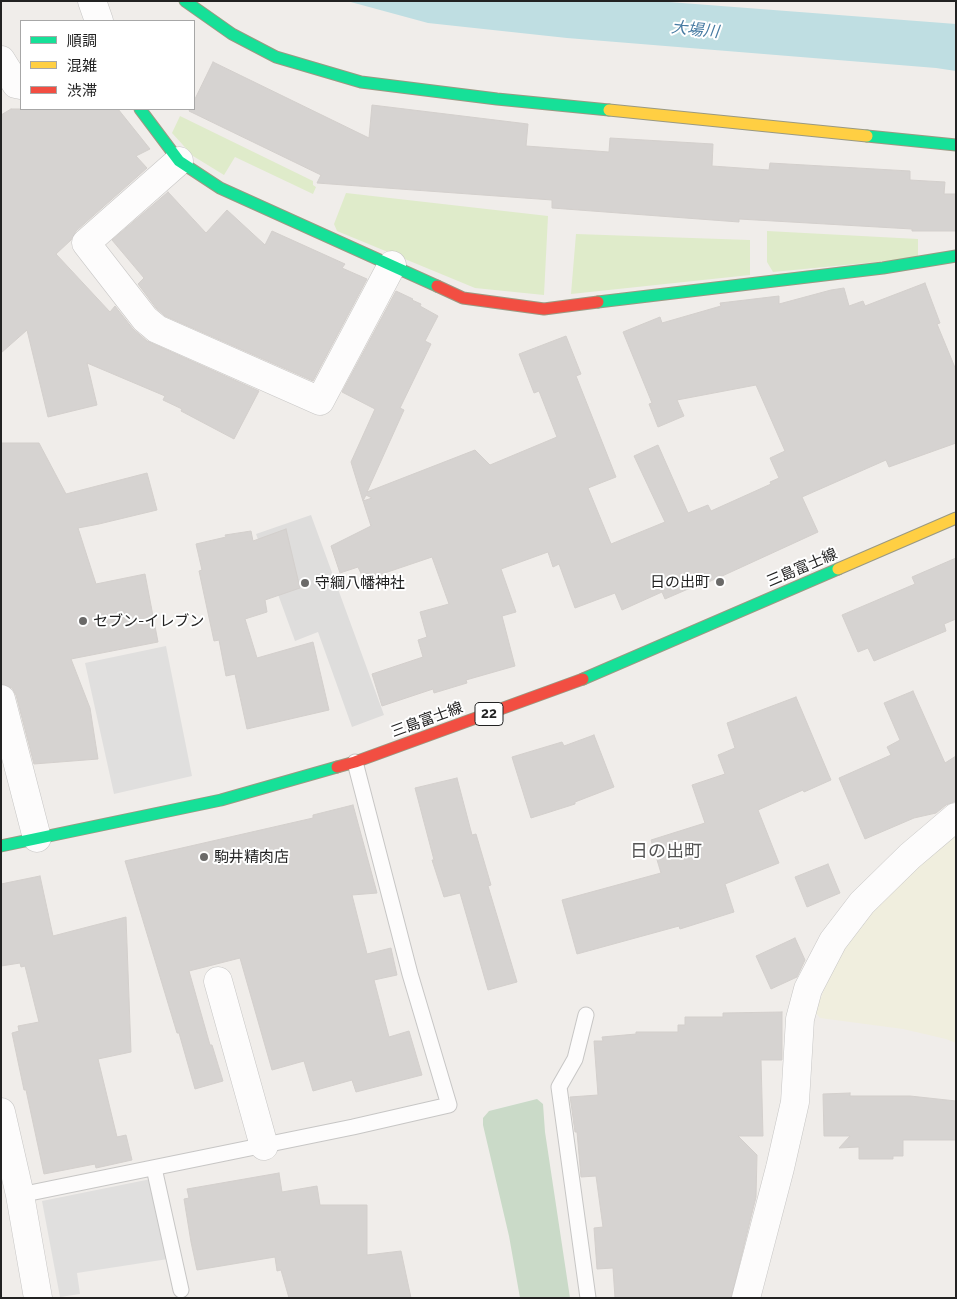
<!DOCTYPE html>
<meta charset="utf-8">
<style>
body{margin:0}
#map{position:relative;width:957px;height:1299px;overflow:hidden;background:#f0edea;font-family:Raleway,"Noto Sans JP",sans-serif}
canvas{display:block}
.frame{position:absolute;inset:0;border:2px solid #222;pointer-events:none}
.legend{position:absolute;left:20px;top:20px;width:175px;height:90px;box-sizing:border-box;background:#fff;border:1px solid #a7a7a7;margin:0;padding:6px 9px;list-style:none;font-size:15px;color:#222}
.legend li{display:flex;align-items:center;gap:10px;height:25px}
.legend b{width:25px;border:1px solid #a7a7a7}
</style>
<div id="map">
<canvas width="957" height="1299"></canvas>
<div class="frame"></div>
<ul class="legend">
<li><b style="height:6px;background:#16e098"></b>順調</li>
<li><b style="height:6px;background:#ffcf43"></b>混雑</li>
<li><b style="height:6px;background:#f24e42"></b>渋滞</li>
</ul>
</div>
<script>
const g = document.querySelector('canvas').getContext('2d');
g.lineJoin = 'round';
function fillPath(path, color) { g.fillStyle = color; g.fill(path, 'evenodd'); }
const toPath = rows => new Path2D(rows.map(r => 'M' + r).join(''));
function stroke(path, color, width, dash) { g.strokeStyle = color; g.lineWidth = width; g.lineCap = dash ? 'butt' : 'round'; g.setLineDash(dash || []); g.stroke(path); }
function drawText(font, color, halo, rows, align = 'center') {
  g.font = font + ' Raleway,"Noto Sans JP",sans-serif'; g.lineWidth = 4; g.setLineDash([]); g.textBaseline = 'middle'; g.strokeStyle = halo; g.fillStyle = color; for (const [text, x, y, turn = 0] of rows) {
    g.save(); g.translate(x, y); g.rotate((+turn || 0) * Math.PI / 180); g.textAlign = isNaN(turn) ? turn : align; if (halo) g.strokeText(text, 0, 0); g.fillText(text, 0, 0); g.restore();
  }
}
fillPath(toPath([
 [311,515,384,715,352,727,318,632,295,641,256,534]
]), '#dedddc');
fillPath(toPath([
 [956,830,956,1043,946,1039,903,1029,820,1018,815,1012,838,955,868,911]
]), '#f0eede');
fillPath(toPath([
 [180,116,313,181,313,185,316,187,313,194,235,157,224,175,193,156,172,133],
 [346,193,548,216,544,295,475,288,337,231,334,224],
 [767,231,918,239,918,258,773,272,767,262],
 [576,234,750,240,750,275,571,294]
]), '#dfebca');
fillPath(toPath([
 [537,1099,543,1104,545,1132,570,1298,520,1298,509,1236,483,1125,483,1118,489,1111]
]), '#cadac8');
fillPath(toPath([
 [166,646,192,776,114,794,85,663],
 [151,1179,168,1259,77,1273,80,1294,60,1297,42,1201]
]), '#e0dfde');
fillPath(toPath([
 [347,1,656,1,956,24,956,71,936,68,567,38,428,23]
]), '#bfdee2');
const building = toPath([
 [213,62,369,138,372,105,528,124,526,146,609,152,610,138,713,144,712,166,769,170,770,163,910,171,910,180,945,182,944,194,956,194,956,231,912,231,912,229,739,219,739,222,552,208,552,200,317,183,321,175,189,111,190,109,194,109,194,101,213,62],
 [11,109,118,109,150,149,136,156,147,168,76,231,71,240,56,254,110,312,115,306,133,329,147,341,259,391,234,439,181,411,182,409,163,400,165,396,87,363,97,405,48,417,27,330,1,353,1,115,11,109],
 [168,192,206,233,227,210,265,245,272,231,345,264,342,268,367,279,313,381,165,316,156,308,138,284,144,278,112,240,168,192],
 [925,283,940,323,937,324,956,370,956,443,889,467,886,460,802,497,818,532,720,577,720,575,716,577,717,578,696,588,695,586,665,599,662,592,622,610,615,593,575,608,559,564,553,567,548,552,501,569,516,612,502,616,515,666,466,680,467,683,434,693,433,689,382,706,372,674,423,657,418,640,427,637,420,612,449,604,432,557,364,580,358,567,340,573,331,546,371,526,363,501,372,498,366,495,363,501,351,462,375,409,342,392,396,291,413,299,412,300,421,304,420,306,438,316,425,341,431,344,400,408,404,410,367,492,475,450,490,465,557,437,539,391,534,393,519,354,566,336,581,374,576,376,616,477,588,488,611,544,665,522,634,456,658,445,688,513,708,505,711,511,771,484,770,482,779,478,770,458,785,451,756,385,677,400,684,416,658,427,649,404,652,403,623,332,660,317,662,323,721,306,720,303,779,296,779,304,831,290,844,288,849,306,863,301,865,306,925,283],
 [1,443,39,443,66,494,147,473,157,510,99,524,78,528,96,584,145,574,158,642,71,659,90,708,98,759,34,764,16,695,12,688,1,684,1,443],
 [286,529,300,588,265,600,267,612,245,619,257,658,313,642,329,710,247,729,235,674,226,676,219,640,214,641,199,571,202,570,196,544,226,537,225,535,251,531,253,541,286,529],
 [956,558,956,619,944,624,946,631,874,661,868,648,858,652,842,615,915,584,912,577,956,558],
 [913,691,945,763,956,756,956,801,946,805,936,813,914,818,865,839,839,778,891,755,887,747,900,740,884,703,913,691],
 [796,697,831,780,804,792,803,790,758,810,779,863,725,884,734,912,680,929,679,926,577,954,562,900,661,873,651,840,705,823,692,785,725,774,718,755,735,748,727,723,796,697],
 [594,735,614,787,575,802,575,804,531,818,512,757,562,742,564,746,594,735],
 [457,778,472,835,476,834,491,885,488,886,517,982,488,990,460,893,444,897,432,860,434,860,415,788,457,778],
 [353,805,377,893,352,895,367,954,391,948,397,975,374,980,389,1037,409,1031,422,1075,356,1092,352,1080,313,1091,304,1061,272,1070,240,958,189,971,210,1045,212,1045,223,1081,195,1089,179,1033,177,1033,125,861,313,818,313,815,353,805],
 [828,864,840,893,807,907,795,877,828,864],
 [40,876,53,936,126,917,131,1052,98,1059,117,1137,126,1135,132,1160,96,1168,95,1164,44,1174,26,1090,24,1090,12,1033,19,1031,18,1026,39,1022,25,966,21,967,20,963,1,966,1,884,40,876],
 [795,938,805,960,797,977,771,989,756,956,795,938],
 [782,1012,782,1060,761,1060,763,1136,738,1136,757,1155,756,1197,731,1298,615,1298,613,1268,597,1269,594,1228,603,1227,596,1176,581,1177,577,1132,575,1132,571,1103,570,1097,598,1095,594,1041,603,1041,602,1037,636,1034,636,1032,678,1032,678,1025,685,1025,685,1017,723,1017,723,1013,782,1012],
 [850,1093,850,1096,910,1096,956,1101,956,1140,903,1140,903,1156,893,1156,893,1159,859,1159,859,1147,839,1148,850,1136,824,1136,823,1094,850,1093],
 [279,1173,282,1192,317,1186,320,1205,367,1205,367,1255,401,1251,411,1298,289,1298,281,1270,277,1271,275,1257,197,1270,191,1242,184,1199,189,1198,187,1189,279,1173]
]);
fillPath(building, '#d6d3d1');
stroke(building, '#d3cfcc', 1);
const lane = toPath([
 [586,1015,575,1059,559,1087,588,1298],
 [154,1168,181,1290],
 [20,1195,353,1127,449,1105,410,974,355,762]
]);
const street = toPath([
 [92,1,99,21],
 [1,60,16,84,21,85],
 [179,161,86,243,145,319,157,329,320,401,392,265],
 [1,699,37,838],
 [218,981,264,1146],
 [1,1112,20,1195,38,1298],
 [746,1298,780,1168,795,1102,800,1019,808,989,833,941,862,903,910,856,956,817]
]);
const fast = toPath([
 [185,1,232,34,276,57,361,82,497,99,609,110],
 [140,109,179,161,220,188,437,286],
 [867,136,956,145],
 [598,302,883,268,956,256],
 [583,679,838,569],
 [1,846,221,800,337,767]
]);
const slow = toPath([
 [609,110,867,136],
 [838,569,956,518]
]);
const jam = toPath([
 [437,286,463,298,544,309,598,302],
 [337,767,355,762,583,679]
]);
stroke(lane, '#c7c6c5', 17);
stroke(street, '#c7c6c5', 29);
stroke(fast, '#9a9982', 13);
stroke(slow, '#9a9982', 13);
stroke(jam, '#9a9982', 13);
stroke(lane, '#fdfcfc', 15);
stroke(street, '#fdfcfc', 28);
stroke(fast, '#16e098', 11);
stroke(slow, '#ffcf43', 11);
stroke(jam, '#f24e42', 11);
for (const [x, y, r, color] of [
 [720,582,5,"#6a6968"],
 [305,583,5,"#6a6968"],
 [83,621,5,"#6a6968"],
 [204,857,5,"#6a6968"]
]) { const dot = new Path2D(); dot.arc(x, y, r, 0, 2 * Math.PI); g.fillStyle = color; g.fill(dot); stroke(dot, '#fff', 2); }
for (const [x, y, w] of [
 [489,714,28]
]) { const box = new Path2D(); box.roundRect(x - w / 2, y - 11.5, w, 23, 4); g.fillStyle = '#fff'; g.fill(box); stroke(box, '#222', 1); }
drawText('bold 14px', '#222', null, [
 ["22",489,714]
]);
drawText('15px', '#222', '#fff', [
 ["三島富士線",802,568,-23],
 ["三島富士線",427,720,-20]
]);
drawText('15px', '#222', '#fff', [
 ["日の出町",710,582,"right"],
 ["守綱八幡神社",315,583],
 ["セブン-イレブン",93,621],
 ["駒井精肉店",214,857]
], 'left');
drawText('italic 16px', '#477ba2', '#fff', [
 ["大場川",695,30,6]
]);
drawText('18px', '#555', '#fff', [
 ["日の出町",666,852]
]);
</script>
